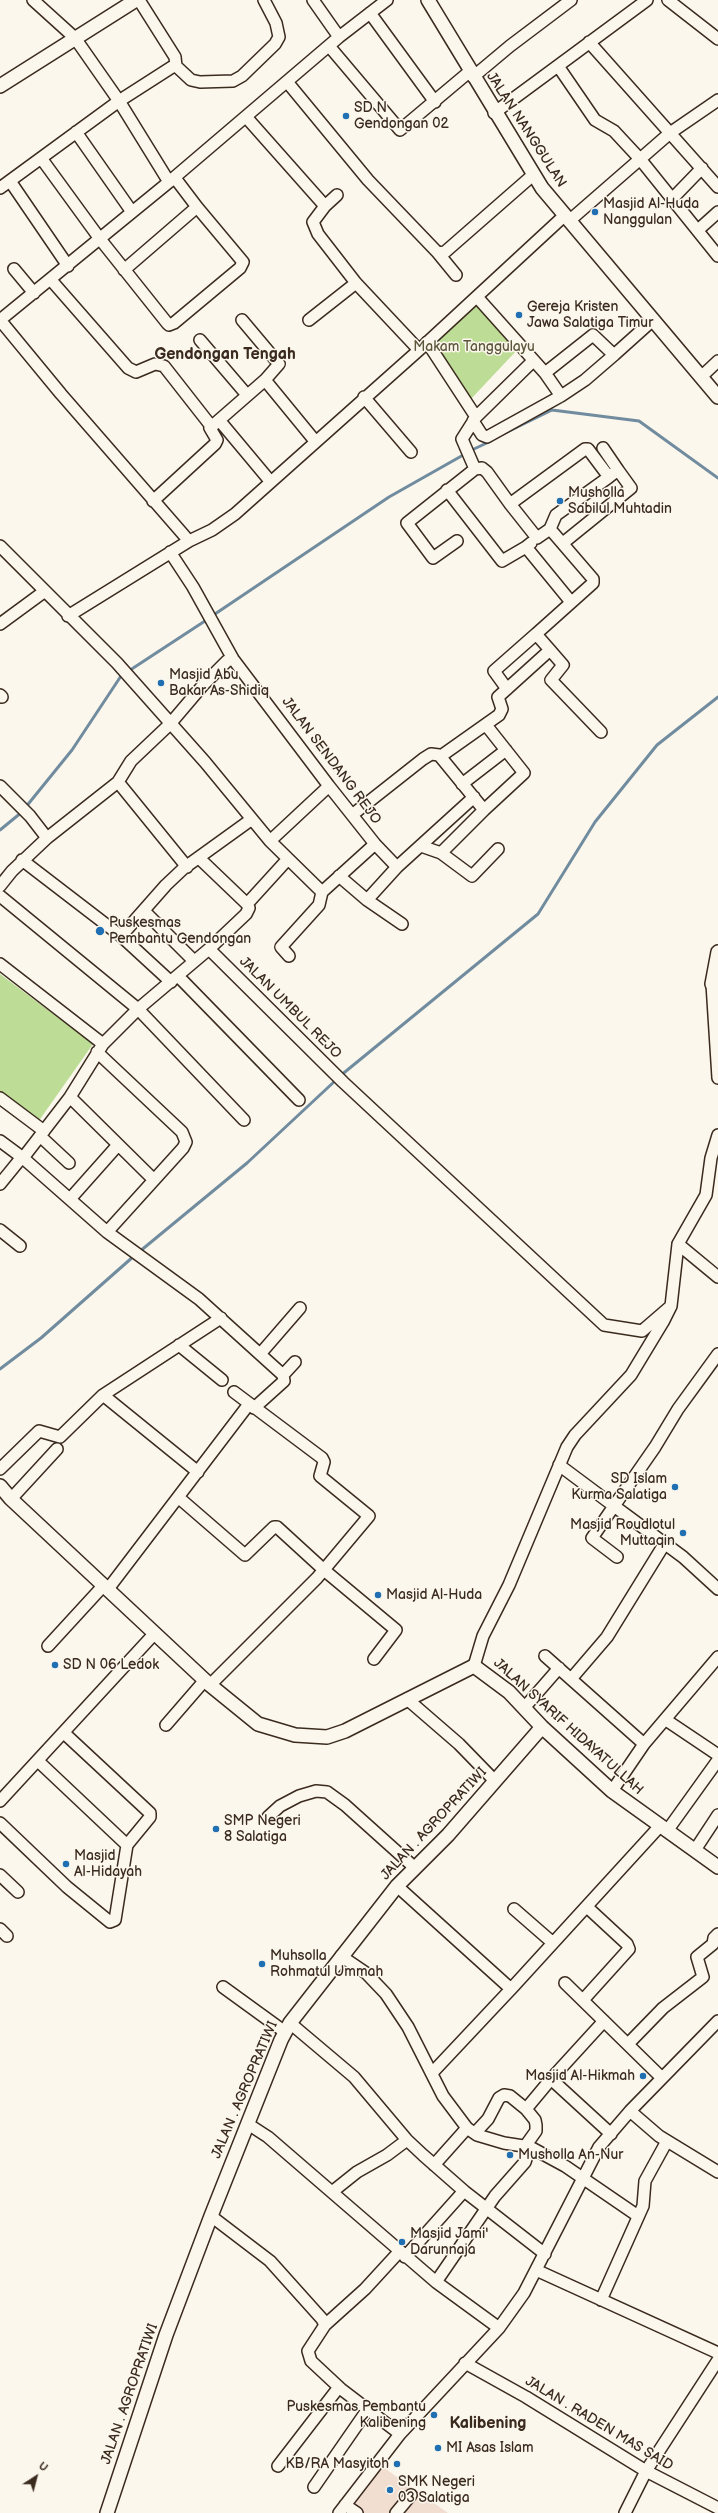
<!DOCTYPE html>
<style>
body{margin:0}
#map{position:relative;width:718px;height:2513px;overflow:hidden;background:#fbf7ec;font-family:"Balsamiq Sans",sans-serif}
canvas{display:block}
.north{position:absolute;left:16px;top:2457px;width:40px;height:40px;-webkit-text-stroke:3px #fbf7ec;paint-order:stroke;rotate:36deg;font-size:11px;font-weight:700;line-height:16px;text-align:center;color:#3b2a1e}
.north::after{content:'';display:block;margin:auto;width:14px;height:18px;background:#3b2a1e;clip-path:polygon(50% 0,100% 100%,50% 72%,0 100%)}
</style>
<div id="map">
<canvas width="718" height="2513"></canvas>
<div class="north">U</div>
</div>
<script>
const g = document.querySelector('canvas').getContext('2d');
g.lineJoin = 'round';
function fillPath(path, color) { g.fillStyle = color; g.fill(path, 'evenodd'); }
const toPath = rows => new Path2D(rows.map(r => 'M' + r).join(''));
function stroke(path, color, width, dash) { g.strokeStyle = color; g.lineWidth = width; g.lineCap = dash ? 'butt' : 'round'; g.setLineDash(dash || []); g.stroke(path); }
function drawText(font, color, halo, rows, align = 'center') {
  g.font = font + ' "Balsamiq Sans",sans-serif'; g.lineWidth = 3; g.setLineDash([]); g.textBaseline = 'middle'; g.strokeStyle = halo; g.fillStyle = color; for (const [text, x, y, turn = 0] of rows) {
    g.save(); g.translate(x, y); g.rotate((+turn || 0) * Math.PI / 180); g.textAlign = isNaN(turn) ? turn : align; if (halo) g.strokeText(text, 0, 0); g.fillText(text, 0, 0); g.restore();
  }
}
fillPath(toPath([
 [383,2467,448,2513,347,2513]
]), '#f1ded1');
fillPath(toPath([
 [477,301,519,348,470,400,432,342],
 [0,974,93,1044,38,1122,0,1094]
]), '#bddd96');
stroke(toPath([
 [497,437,552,410,639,421,718,478],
 [474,449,491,441],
 [212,616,389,497,465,454],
 [25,808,72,750,121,676,208,619],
 [0,830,22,812],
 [340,1076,538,914,595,822,657,745,718,697],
 [139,1252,247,1163,336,1080],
 [0,1369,41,1338,134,1256]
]), '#718c9f', 3);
const minor = toPath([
 [33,0,75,38,119,101,169,182,339,37,387,0],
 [139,0,175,57,176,66],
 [313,0,339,37],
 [668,0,718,39],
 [370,13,435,102],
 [589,42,718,187],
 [329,46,400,130,469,72],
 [558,66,595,120,614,131,640,159,718,256],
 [473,77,510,46,571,0],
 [288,83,368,180,438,253,445,252,533,175],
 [494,113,647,0],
 [247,118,325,206,337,195],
 [76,132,132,212],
 [41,158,100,239,167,323,169,325,174,323,240,268,243,262,197,207,124,270],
 [175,178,197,207],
 [10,181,68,266],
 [0,188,119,101,172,67,176,66,191,80,200,82,233,81,242,76,275,44,279,37,276,23,264,0],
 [673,198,702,168],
 [325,206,313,222,318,234,356,283,419,350],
 [569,221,670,133,718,100],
 [698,230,718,212],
 [438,253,456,275],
 [14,269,34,293],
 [51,280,128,368,136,372,155,364,164,366,211,426],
 [477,297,545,373,593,335,614,355,653,320],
 [0,320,61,394,189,541,68,616],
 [0,320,169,182],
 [242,320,279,364,265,380],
 [309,320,356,283],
 [200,340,247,395],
 [427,342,476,417,462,439,475,469],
 [702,376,718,361],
 [561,396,585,380,614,355],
 [364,397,411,452],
 [476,417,533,361],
 [219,420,270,481],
 [473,421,482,435,487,437,561,396,545,373],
 [603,448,618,470],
 [447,490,502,561,526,547],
 [153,501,215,444,217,440,210,428,265,380,315,441],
 [189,541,212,530,235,514,419,350,564,216],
 [457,541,433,558,407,523,475,469,482,468,487,472,510,504,537,538,550,529,556,515,609,477,588,449,585,449,510,504],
 [531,543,526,547,571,602],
 [563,543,631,488,618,470,609,477],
 [0,546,117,663,205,762,270,841,322,892,375,844],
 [170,552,193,587,233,659,329,786,375,844,397,867],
 [0,624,45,591],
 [550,650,563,665,551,680,601,732],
 [507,689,494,671,536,634],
 [0,695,2,697],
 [441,756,499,715,502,709,498,697,550,650,536,634,593,583,593,579,550,529],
 [118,782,187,867],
 [462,784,506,750],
 [0,786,30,816,47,838],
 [484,810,524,773,486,725],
 [352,815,423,759,431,754,439,755,484,810,441,853],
 [270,841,329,786],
 [421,846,441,853,472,876,498,849],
 [200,859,247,904,287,860],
 [22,860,121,936,171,982],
 [339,876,367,900,402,924],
 [0,886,12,871,47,838,118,782,131,761,170,724,204,684,227,661,233,659],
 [0,896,138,1009,244,1120],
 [367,900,397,867,474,797],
 [144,911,194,961],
 [121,936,166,885,184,868,252,819],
 [209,949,246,914,249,908,247,904],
 [289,956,281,947,319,905,322,892],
 [0,964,103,1044],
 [178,976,299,1100],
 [712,984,718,1078],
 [97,1052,182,1132,186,1142,183,1148,107,1232],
 [70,1097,154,1180],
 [0,1098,44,1131],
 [40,1136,69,1163],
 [0,1141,23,1158,107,1232,199,1299,283,1375,284,1381,254,1408],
 [23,1158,70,1097,103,1044,138,1009,209,949,343,1082,604,1325,642,1331,671,1306],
 [0,1184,22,1157],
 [70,1199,118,1145],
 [0,1230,20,1246],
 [678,1244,718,1277],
 [179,1345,222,1380],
 [261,1353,300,1308],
 [718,1354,678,1409,655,1447,614,1506,683,1557,718,1589],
 [283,1375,295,1362],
 [559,1465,614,1506,592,1538,617,1557],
 [0,1469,39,1431,60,1437,103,1395],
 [198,1472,103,1395,221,1318],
 [178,1497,245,1555,274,1527,277,1527,324,1570,396,1630,374,1659],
 [11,1499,57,1449],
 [108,1589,249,1404],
 [48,1646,104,1585],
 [545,1656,644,1744],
 [474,1666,483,1636,509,1585,567,1447,575,1435,631,1375,663,1322,671,1306,678,1244,706,1195,711,1158,718,1135],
 [571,1679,607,1637,665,1543],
 [210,1685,317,1578,369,1516,320,1476,324,1462,322,1458,234,1392],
 [407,1699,459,1744,495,1781],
 [524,1708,559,1668],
 [666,1720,718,1755],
 [166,1725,205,1680],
 [38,1761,127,1845,150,1817,150,1813,64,1733],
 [612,1791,644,1744,718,1657],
 [0,1801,155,1633],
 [268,1817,280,1806,299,1796,316,1791,327,1792,345,1805,414,1867],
 [0,1823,67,1887,110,1922,115,1920,127,1845],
 [667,1831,718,1760],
 [695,1850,718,1815],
 [0,1875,18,1892],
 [397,1886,511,1989,660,1826],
 [514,1909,553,1943],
 [0,1929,7,1936],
 [341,1956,366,1973,386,1994,408,2027,443,2096,467,2128,477,2135,504,2143,530,2147,565,2166,638,2216],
 [565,1983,662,2078],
 [223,1987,285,2032],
 [583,2000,629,1949,627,1944,587,1907],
 [604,2021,551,2079,611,2134],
 [290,2023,354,2077,407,2140,423,2155,464,2191,545,2254],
 [628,2044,663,2008,703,1977,697,1957,713,1944,714,1938,718,1934],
 [432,2073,511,1989],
 [630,2111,659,2136,718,2172],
 [248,2124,268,2137,436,2282,499,2328],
 [475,2133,488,2119,499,2098,504,2095,510,2096,526,2109],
 [526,2145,536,2131,536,2125,535,2120,526,2109,551,2079],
 [434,2165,467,2128],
 [332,2192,357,2172,387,2155,407,2140],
 [211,2216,270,2261,322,2319,325,2325,308,2351,311,2361,341,2389,400,2434],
 [405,2257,464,2191],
 [536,2270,718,2353],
 [436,2282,495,2196,525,2162,530,2147],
 [601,2300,643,2206,645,2181,667,2141],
 [325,2325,365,2289,399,2252],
 [465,2363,526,2397,646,2471,718,2508],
 [278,2466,339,2387],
 [314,2487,368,2409],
 [345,2505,357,2513],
 [339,2513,400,2434,499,2328,524,2293,599,2147,630,2111,718,2021],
 [396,2513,411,2495],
 [625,2513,646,2471,718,2360]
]);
const tertiary = toPath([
 [428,0,542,188,718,397],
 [0,86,136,0],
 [718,952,712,984,718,994],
 [0,1486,11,1499,210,1685,258,1724,295,1735,327,1737,345,1731,474,1666,509,1692,542,1727,612,1791,718,1867],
 [107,2513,166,2335,211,2216,281,2040,290,2023,397,1886,448,1835,542,1727]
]);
stroke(minor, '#3b2a1e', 14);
stroke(tertiary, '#3b2a1e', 16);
stroke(minor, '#fbf7ec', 11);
stroke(tertiary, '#fbf7ec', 13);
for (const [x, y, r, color] of [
 [346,116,4,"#1f6fb2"],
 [595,212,4,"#1f6fb2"],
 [519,315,4,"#1f6fb2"],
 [560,501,4,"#1f6fb2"],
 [161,683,4,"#1f6fb2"],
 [100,931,5,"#1f6fb2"],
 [675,1487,4,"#1f6fb2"],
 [683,1533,4,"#1f6fb2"],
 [378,1595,4,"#1f6fb2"],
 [55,1665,4,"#1f6fb2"],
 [216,1829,4,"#1f6fb2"],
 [66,1864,4,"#1f6fb2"],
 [262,1964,4,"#1f6fb2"],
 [643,2076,4,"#1f6fb2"],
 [510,2155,4,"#1f6fb2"],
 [402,2242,4,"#1f6fb2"],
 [434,2415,4,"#1f6fb2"],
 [438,2448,4,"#1f6fb2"],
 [397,2464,4,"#1f6fb2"],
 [390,2490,4,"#1f6fb2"]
]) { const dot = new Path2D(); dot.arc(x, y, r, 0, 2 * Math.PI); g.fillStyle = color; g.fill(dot); stroke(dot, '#fbf7ec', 1.5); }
drawText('14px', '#3b2a1e', '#fbf7ec', [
 ["SD N",354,108],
 ["Gendongan 02",354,124],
 ["Masjid Al-Huda",603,204],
 ["Nanggulan",603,220],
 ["Gereja Kristen",527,307],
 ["Jawa Salatiga Timur",527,323],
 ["Musholla",568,493],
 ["Sabilul Muhtadin",568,509],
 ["Masjid Abu",169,675],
 ["Bakar As-Shidiq",169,691],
 ["Puskesmas",109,923],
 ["Pembantu Gendongan",109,939],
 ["SD Islam",667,1479,"right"],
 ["Kurma Salatiga",667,1495,"right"],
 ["Masjid Roudlotul",675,1525,"right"],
 ["Muttaqin",675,1541,"right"],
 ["Masjid Al-Huda",386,1595],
 ["SD N 06 Ledok",63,1665],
 ["SMP Negeri",224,1821],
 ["8 Salatiga",224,1837],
 ["Masjid",74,1856],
 ["Al-Hidayah",74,1872],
 ["Muhsolla",270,1956],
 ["Rohmatul Ummah",270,1972],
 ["Masjid Al-Hikmah",635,2076,"right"],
 ["Musholla An-Nur",518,2155],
 ["Masjid Jami'",410,2234],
 ["Darunnaja",410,2250],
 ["Puskesmas Pembantu",426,2407,"right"],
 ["Kalibening",426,2423,"right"],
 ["MI Asas Islam",446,2448],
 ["KB/RA Masyitoh",389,2464,"right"],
 ["SMK Negeri",398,2482],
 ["03 Salatiga",398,2498]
], 'left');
drawText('14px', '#3b2a1e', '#fbf7ec', [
 ["JALAN NANGGULAN",526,130,57],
 ["JALAN SENDANG REJO",331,761,53],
 ["JALAN UMBUL REJO",290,1008,45],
 ["JALAN SYARIF HIDAYATULLAH",568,1727,42],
 ["JALAN . AGROPRATIWI",434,1824,-47],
 ["JALAN . AGROPRATIWI",245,2090,-67],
 ["JALAN . AGROPRATIWI",130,2394,-71],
 ["JALAN . RADEN MAS SAID",599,2424,31]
]);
drawText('14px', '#5c573c', '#fbf7ec', [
 ["Makam Tanggulayu",474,347]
]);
drawText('bold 16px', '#3b2a1e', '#fbf7ec', [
 ["Gendongan Tengah",225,355],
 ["Kalibening",488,2424]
]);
</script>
